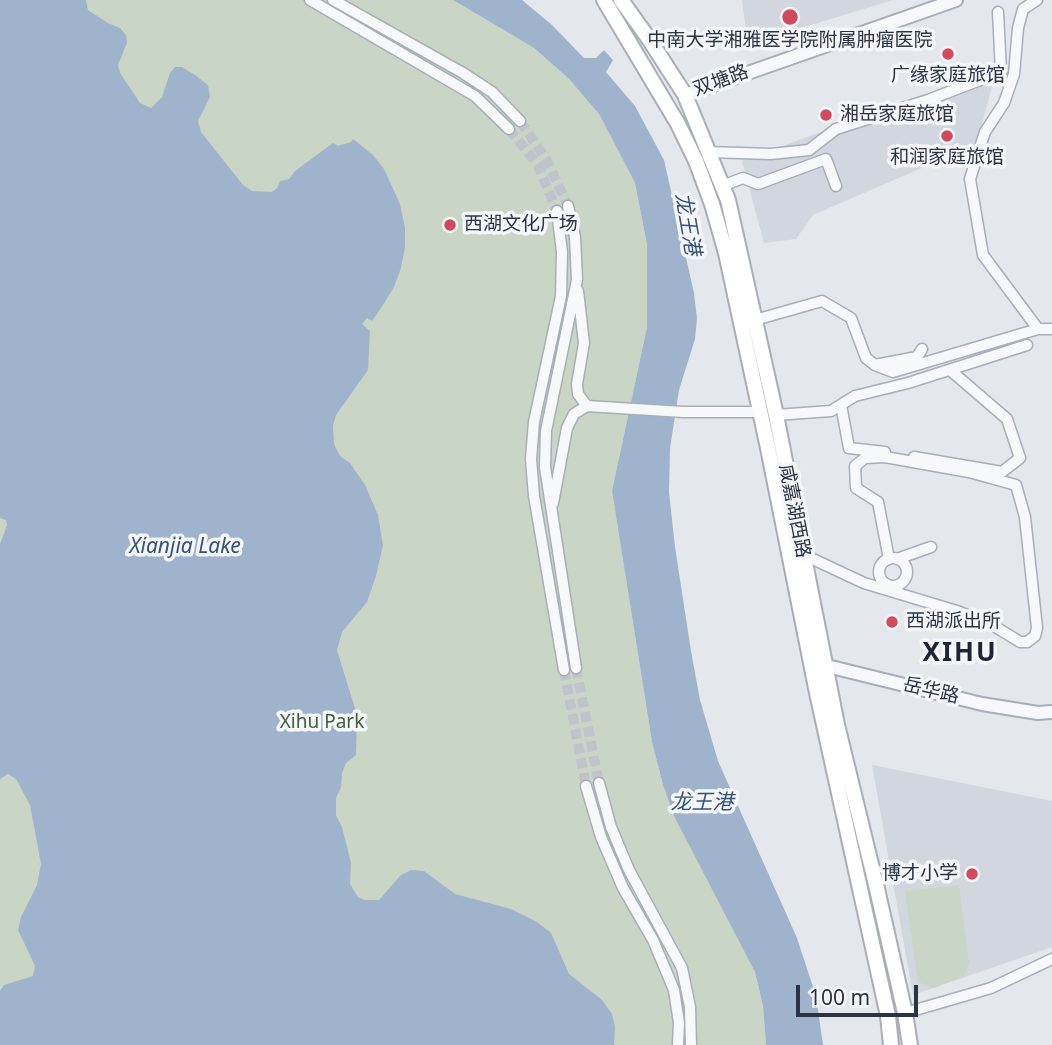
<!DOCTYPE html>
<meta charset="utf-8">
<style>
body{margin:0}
#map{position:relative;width:1052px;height:1045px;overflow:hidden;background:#e4e7ec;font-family:"Noto Sans",sans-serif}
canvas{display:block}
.scale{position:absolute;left:796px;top:985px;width:122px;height:32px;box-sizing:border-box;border:4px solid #2b3445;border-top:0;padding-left:9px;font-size:21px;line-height:24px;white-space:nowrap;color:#2b3445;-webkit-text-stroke:5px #f4f6f9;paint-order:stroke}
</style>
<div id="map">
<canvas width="1052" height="1045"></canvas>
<div class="scale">100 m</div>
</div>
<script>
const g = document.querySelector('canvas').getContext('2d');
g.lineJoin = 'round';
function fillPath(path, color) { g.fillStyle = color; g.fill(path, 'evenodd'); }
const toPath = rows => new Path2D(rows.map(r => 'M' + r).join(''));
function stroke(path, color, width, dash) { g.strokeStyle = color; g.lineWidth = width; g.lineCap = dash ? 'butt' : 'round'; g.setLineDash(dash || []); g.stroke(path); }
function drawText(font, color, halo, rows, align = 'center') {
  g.font = font + ' "Noto Sans","Noto Sans SC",sans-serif'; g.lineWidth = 7; g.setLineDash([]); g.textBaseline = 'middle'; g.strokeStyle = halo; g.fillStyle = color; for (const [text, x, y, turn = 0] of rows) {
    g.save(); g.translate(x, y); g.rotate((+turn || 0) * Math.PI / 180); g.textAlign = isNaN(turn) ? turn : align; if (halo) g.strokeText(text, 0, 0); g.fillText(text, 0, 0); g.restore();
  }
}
fillPath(toPath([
 [742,0,893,0,778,35,747,39],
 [994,78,977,144,813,215,796,239,764,243,742,161,848,122],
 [872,765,1052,801,1052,947,913,995]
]), '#d2d6de');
fillPath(toPath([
 [0,0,453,0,534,48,569,79,599,114,635,183,647,245,647,327,612,491,652,742,663,785,755,972,763,1006,766,1045,0,1045],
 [959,885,969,963,964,976,934,988,918,982,905,891]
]), '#c9d6c5');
fillPath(toPath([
 [0,0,86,0,88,10,108,23,120,28,126,35,127,43,118,65,120,73,140,103,151,108,162,97,170,73,175,67,182,67,195,75,208,85,210,97,198,121,201,132,243,185,252,191,272,192,277,188,280,181,289,179,295,171,333,143,338,146,351,142,353,139,373,155,384,169,400,204,405,228,405,247,401,268,394,287,381,308,372,321,367,318,362,324,370,331,368,370,336,415,333,426,334,444,340,456,350,463,365,485,378,515,383,545,376,576,367,602,342,632,337,650,357,715,356,755,346,763,342,773,341,787,336,798,336,815,342,827,351,863,350,884,358,897,365,900,379,900,401,875,411,870,424,871,455,894,511,909,537,922,551,933,569,974,602,1000,612,1014,615,1027,614,1045,0,1045,0,991,4,985,33,976,35,966,18,930,21,917,37,885,41,864,30,805,16,779,8,774,0,779,0,544,7,525,6,520,0,518],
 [453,0,522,0,551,24,584,58,596,58,604,50,613,60,606,72,635,106,664,160,694,293,697,318,695,339,679,390,670,448,669,492,675,547,691,651,700,700,718,761,797,938,816,996,823,1045,766,1045,763,1006,755,972,675,818,663,785,652,742,612,491,647,327,647,245,635,183,599,114,569,79,534,48]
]), '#9fb4cc');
stroke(toPath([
 [520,121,546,159,568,206],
 [509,129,538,165,557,211],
 [576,668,599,783],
 [564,670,586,786]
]), '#bfc3cb', 10, [10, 5]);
const minor = toPath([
 [310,0,475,96,509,129],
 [333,0,463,73,492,92,520,121],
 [1037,0,1023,9,1018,28,1014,74,1004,103,985,132,970,179,983,255,1038,329],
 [708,152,771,154,809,150,836,129,928,100,1001,72,998,12],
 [722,186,743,178,758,184,826,159,836,186],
 [568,206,575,237,577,280,546,431,545,467,576,668],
 [557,211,562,252,561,296,534,422,531,459,534,496,564,670],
 [578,291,584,343,577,384,578,394,587,406],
 [755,320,822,301,851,318,866,358,875,365,893,372,1038,329,1052,329],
 [875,365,917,357,922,349],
 [841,405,849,448,885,452],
 [776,415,831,411,855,396,908,383,1027,345],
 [914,457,1002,472,1020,458,1007,419,950,370],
 [553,503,567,428,574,414,587,406,683,412,761,412],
 [802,554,864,583,960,612,994,626,1020,642,1027,642,1035,636,1037,628,1025,517,1016,485,969,472,885,457,865,458,855,466,856,488,878,502,889,559],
 '879 572a14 14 0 1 1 28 0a14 14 0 1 1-28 0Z',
 [897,559,931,547],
 [599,783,611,827,629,870,682,968,690,1007,691,1045],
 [586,786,601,837,623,888,653,940,674,990,679,1023,678,1045],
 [905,1013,991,988,1052,959]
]);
const tertiary = toPath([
 [685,95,956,0],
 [816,666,827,666,982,704,1038,713,1052,712]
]);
const secondary = toPath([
 [604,0,678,124,696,161,712,204,726,253,768,448,817,693,888,1016,891,1045],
 [621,0,649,39,685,95,728,200,776,415,837,725,877,889,905,1013,910,1045]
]);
stroke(minor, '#a9aeb7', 13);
stroke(tertiary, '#a9aeb7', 16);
stroke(secondary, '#a9aeb7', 18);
stroke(minor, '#f7f8fa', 10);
stroke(tertiary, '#f7f8fa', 12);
stroke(secondary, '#fff', 14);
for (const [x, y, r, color] of [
 [790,17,9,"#d1495b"],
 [948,54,7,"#d1495b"],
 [826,115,7,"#d1495b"],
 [947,136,7,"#d1495b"],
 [450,225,7,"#d1495b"],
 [892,622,7,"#d1495b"],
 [972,874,7,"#d1495b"]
]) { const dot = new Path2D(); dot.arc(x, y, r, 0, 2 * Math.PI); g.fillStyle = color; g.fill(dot); stroke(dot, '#f4f6f9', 2.5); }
drawText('19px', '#2b3445', '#f4f6f9', [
 ["中南大学湘雅医学院附属肿瘤医院",790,41],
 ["广缘家庭旅馆",948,76],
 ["湘岳家庭旅馆",840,115,"left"],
 ["和润家庭旅馆",947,158],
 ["西湖文化广场",464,225,"left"],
 ["西湖派出所",906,622,"left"],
 ["博才小学",958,874,"right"]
]);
drawText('19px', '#2b3445', '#f4f6f9', [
 ["双塘路",721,81,-20],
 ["咸嘉湖西路",794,511,79],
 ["岳华路",931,691,13]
]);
drawText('19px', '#3f6138', '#f4f6f9', [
 ["Xihu Park",322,723]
]);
drawText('italic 21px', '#34527a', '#f4f6f9', [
 ["龙王港",687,224,80],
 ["Xianjia Lake",185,547],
 ["龙王港",702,803]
]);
g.letterSpacing = '2px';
drawText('bold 26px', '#1d2536', '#f4f6f9', [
 ["XIHU",960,654]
]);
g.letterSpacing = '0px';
</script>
